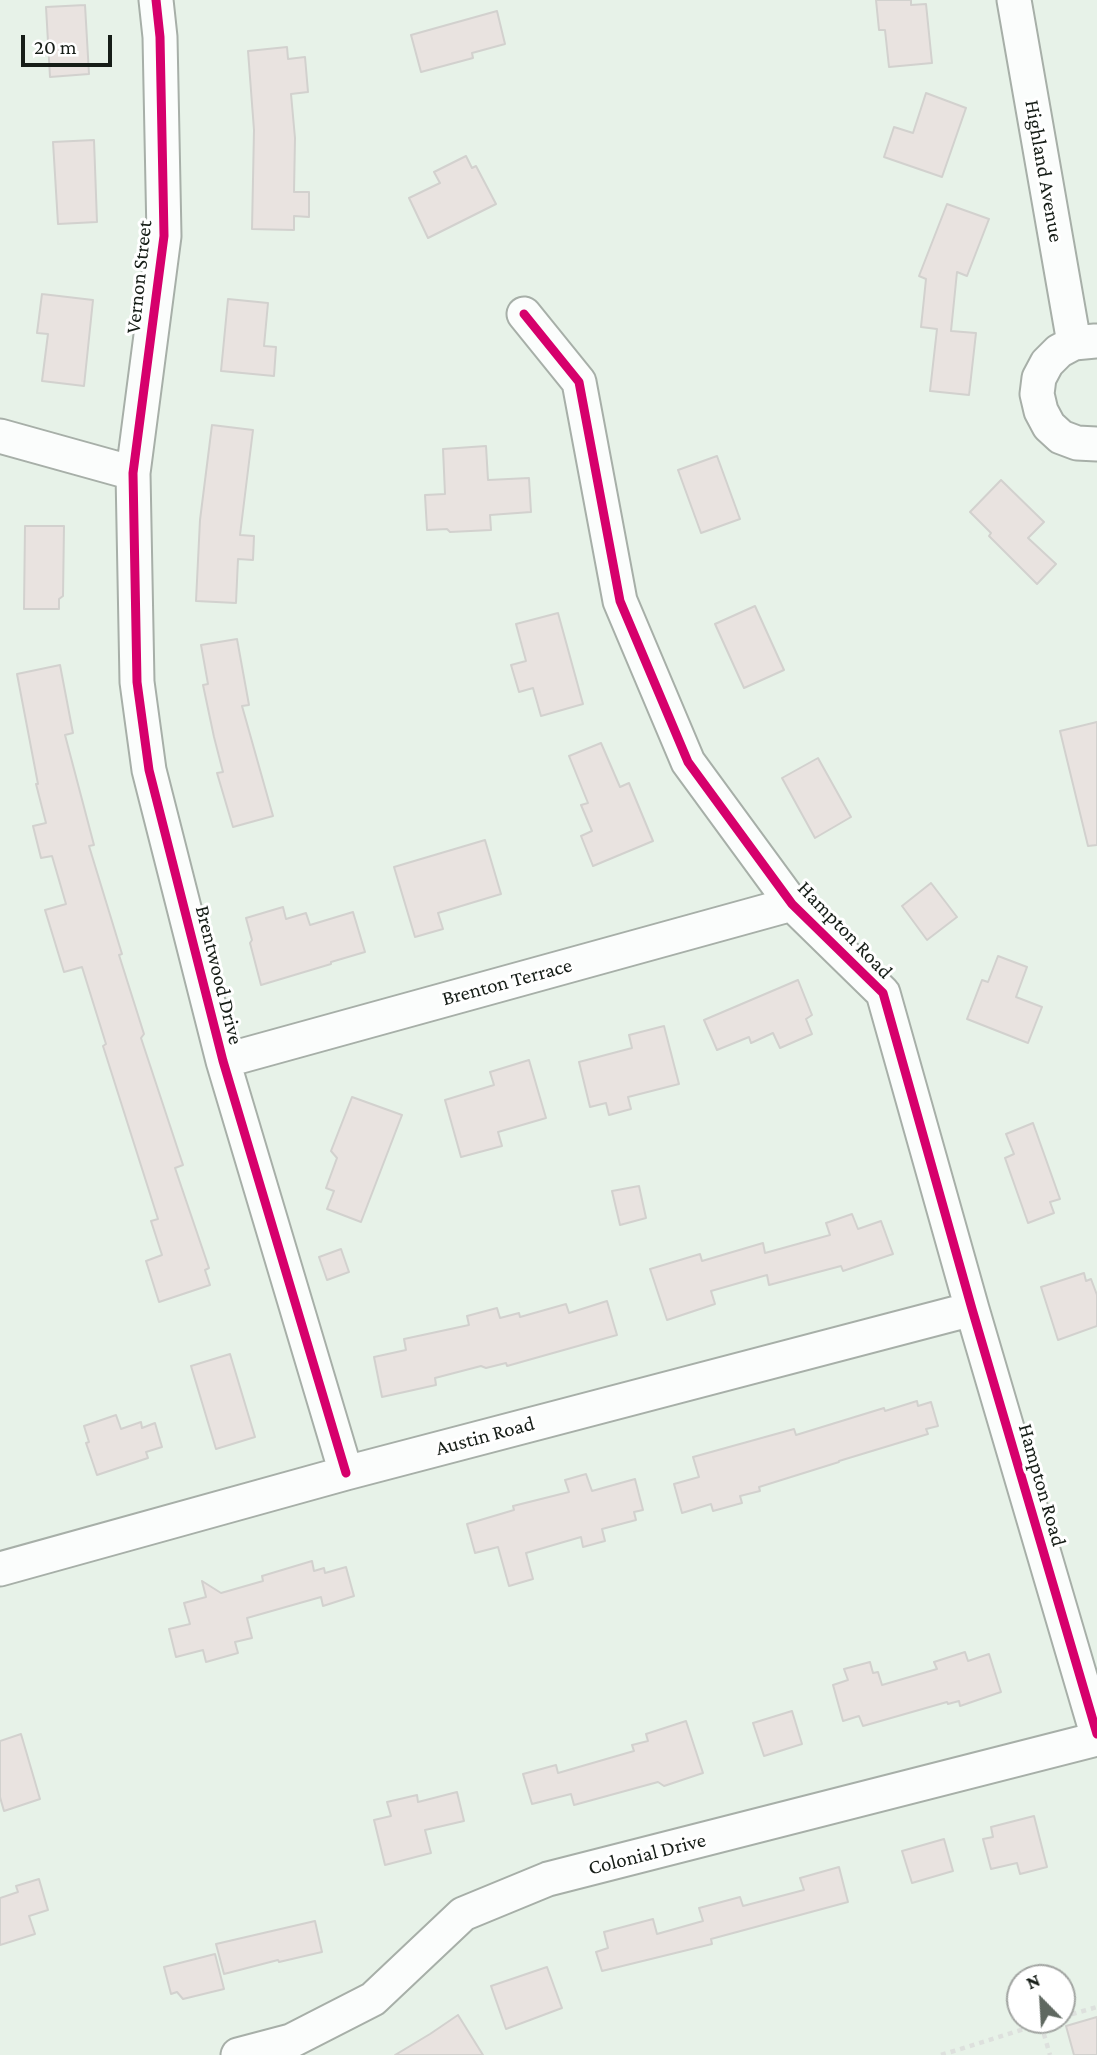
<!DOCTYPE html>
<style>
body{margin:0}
#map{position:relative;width:1097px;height:2055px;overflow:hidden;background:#e7f2e8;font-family:"Crimson Pro",serif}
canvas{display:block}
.north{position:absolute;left:1006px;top:1964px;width:70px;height:70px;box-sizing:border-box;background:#fff;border:2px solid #a2a5a2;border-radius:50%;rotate:336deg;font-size:19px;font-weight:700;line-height:28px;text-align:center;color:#161d17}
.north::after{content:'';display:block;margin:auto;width:24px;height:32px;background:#5f6860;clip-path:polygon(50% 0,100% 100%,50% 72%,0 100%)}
.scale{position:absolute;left:21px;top:35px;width:91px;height:32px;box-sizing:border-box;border:4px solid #161d17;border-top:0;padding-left:9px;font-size:21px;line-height:24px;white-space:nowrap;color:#161d17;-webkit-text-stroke:5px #fff;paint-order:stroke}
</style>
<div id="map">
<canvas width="1097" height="2055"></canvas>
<div class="north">N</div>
<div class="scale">20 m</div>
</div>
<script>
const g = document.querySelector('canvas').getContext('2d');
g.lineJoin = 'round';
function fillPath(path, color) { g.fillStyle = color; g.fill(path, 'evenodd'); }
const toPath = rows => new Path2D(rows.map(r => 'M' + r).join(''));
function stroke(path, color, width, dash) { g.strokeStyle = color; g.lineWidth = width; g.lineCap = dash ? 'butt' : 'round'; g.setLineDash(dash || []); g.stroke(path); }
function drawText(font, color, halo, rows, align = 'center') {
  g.font = font + ' "Crimson Pro",serif'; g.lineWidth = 6; g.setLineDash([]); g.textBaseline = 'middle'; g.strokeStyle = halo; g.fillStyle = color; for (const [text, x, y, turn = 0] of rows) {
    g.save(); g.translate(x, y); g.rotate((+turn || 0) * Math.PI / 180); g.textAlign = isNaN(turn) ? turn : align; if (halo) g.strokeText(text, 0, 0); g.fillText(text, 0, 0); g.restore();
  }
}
const building = toPath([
 [876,0,911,0,911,5,926,4,932,63,889,67,885,30,879,30,876,0],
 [85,5,89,74,50,77,46,7,85,5],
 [497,11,505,44,472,53,473,58,421,72,411,35,497,11],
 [287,47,288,59,305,57,308,92,291,94,295,138,294,192,309,192,309,217,294,216,294,230,252,229,254,130,248,51,287,47],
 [926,93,966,108,942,177,884,157,894,127,913,133,926,93],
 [94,140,97,222,58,224,53,142,94,140],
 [466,156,472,168,476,166,496,204,428,238,409,198,440,183,434,172,466,156],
 [947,204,989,219,967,276,957,272,951,331,976,333,969,395,930,391,937,329,921,327,926,279,919,276,947,204],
 [42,294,93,300,84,386,42,381,48,334,37,333,42,294],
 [228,299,268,303,264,346,276,347,274,376,221,371,228,299],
 [212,425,253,430,240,535,254,536,253,560,238,559,236,603,196,601,200,520,212,425],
 [486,446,488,480,529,478,531,512,490,515,491,530,450,532,447,529,427,530,425,495,445,494,443,449,486,446],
 [717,456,740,519,701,533,678,470,717,456],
 [1001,480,1044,522,1028,538,1056,564,1037,584,989,536,991,533,970,512,1001,480],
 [25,526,64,526,63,596,59,599,59,609,24,609,25,526],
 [755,606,784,670,744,688,715,624,755,606],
 [558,613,583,704,541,716,533,688,519,692,511,665,526,661,516,624,558,613],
 [237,639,249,705,242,706,273,816,233,827,217,773,223,772,214,737,203,685,208,684,201,645,237,639],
 [60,665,73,733,65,735,94,845,89,846,122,954,119,955,144,1034,141,1038,183,1165,175,1168,209,1268,205,1270,210,1285,159,1302,146,1261,162,1255,151,1221,158,1219,103,1046,106,1044,82,967,64,972,45,910,66,904,52,856,41,858,33,826,46,823,36,784,38,784,17,674,60,665],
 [1097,722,1097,845,1088,846,1060,731,1097,722],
 [601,743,620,787,629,783,653,841,593,866,581,836,592,831,581,805,588,803,569,756,601,743],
 [818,758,851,817,815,838,782,778,818,758],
 [485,840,501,894,438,913,443,929,415,937,394,867,485,840],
 [931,883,957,917,927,940,902,906,931,883],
 [283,907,286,919,306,913,310,925,353,912,365,952,331,962,331,964,261,985,250,943,252,940,246,918,283,907],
 [998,956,1027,967,1016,997,1042,1007,1028,1043,967,1019,982,980,988,982,998,956],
 [798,980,812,1015,806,1019,812,1034,780,1048,773,1033,751,1043,749,1037,717,1050,704,1020,798,980],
 [664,1026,679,1084,628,1097,631,1109,609,1115,606,1103,590,1107,579,1062,632,1048,629,1035,664,1026],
 [529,1060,546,1118,498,1132,502,1146,461,1157,445,1100,494,1085,490,1072,529,1060],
 [352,1097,402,1115,361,1222,327,1209,334,1191,326,1188,337,1158,331,1151,352,1097],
 [1033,1123,1060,1199,1050,1202,1054,1213,1028,1223,1005,1158,1014,1154,1006,1134,1033,1123],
 [639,1186,646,1218,620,1225,612,1191,639,1186],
 [852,1214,858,1229,881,1221,893,1254,843,1271,841,1266,769,1285,767,1275,711,1291,715,1304,667,1320,650,1269,700,1254,702,1261,763,1243,765,1253,830,1235,826,1223,852,1214],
 [341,1249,349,1272,327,1280,319,1257,341,1249],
 [1084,1273,1086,1281,1091,1279,1097,1295,1097,1326,1058,1340,1041,1287,1084,1273],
 [607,1301,617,1335,507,1366,506,1363,486,1368,481,1366,435,1378,436,1385,382,1397,374,1357,406,1350,404,1339,469,1325,467,1316,497,1308,500,1318,519,1313,520,1317,566,1304,569,1313,607,1301],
 [230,1354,255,1437,216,1449,191,1366,230,1354],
 [917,1401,918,1406,931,1402,938,1426,926,1429,928,1434,839,1461,839,1462,759,1487,760,1491,740,1496,742,1503,713,1511,711,1504,682,1513,674,1484,699,1477,693,1457,794,1429,796,1435,884,1408,885,1411,917,1401],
 [116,1415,121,1429,141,1422,142,1428,155,1423,162,1447,146,1452,148,1458,97,1475,86,1443,89,1442,84,1426,116,1415],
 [586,1474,592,1491,635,1479,643,1510,634,1512,636,1520,602,1529,605,1541,583,1547,581,1537,526,1553,533,1579,509,1586,498,1547,475,1553,467,1524,514,1510,513,1506,569,1492,565,1480,586,1474],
 [312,1561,314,1571,324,1568,325,1573,346,1567,354,1596,323,1606,321,1597,247,1618,252,1638,235,1642,238,1653,206,1662,203,1650,176,1657,169,1629,190,1624,184,1603,206,1597,202,1581,221,1593,263,1581,262,1576,312,1561],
 [965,1652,968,1661,989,1654,1001,1692,960,1706,959,1701,948,1704,947,1702,863,1726,859,1716,843,1721,833,1685,848,1680,844,1669,870,1662,873,1673,878,1672,882,1685,937,1669,934,1662,965,1652],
 [792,1711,802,1744,764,1756,753,1723,792,1711],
 [686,1721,703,1773,664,1786,658,1782,574,1805,571,1794,532,1804,523,1774,556,1765,558,1773,634,1751,632,1745,648,1741,646,1734,686,1721],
 [21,1734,40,1799,4,1811,0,1797,0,1741,21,1734],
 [457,1792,464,1821,425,1830,431,1853,385,1865,374,1820,391,1816,387,1802,417,1795,418,1802,457,1792],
 [1034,1816,1047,1867,1020,1874,1017,1863,991,1869,983,1839,993,1837,991,1827,1034,1816],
 [944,1839,953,1871,912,1883,902,1851,944,1839],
 [839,1867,848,1902,711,1939,712,1944,602,1971,596,1952,608,1948,604,1932,653,1919,657,1934,703,1921,699,1908,740,1897,743,1906,804,1890,800,1878,839,1867],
 [39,1879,48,1910,29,1916,35,1934,0,1945,0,1898,18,1892,16,1886,39,1879],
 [315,1921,322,1952,279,1962,278,1960,224,1974,216,1944,315,1921],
 [215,1954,224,1989,183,1999,177,1992,171,1994,164,1967,215,1954],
 [547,1967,562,2008,506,2029,491,1986,547,1967],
 [458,2015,483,2055,395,2055,430,2034,458,2015],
 [1097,2017,1097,2055,1074,2055,1066,2026,1097,2017]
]);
fillPath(building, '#e9e3e0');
stroke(building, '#d2d1ce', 2);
const minor = toPath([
 [156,0,160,37,164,236,133,473,137,682,149,770,223,1061,346,1473],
 [1014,0,1074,343],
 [524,314,579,382,620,601,688,762,792,904,883,993,972,1309,1097,1734],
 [1095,341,1074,343,1059,351,1047,363,1039,378,1037,394,1041,411,1049,426,1061,437,1077,443,1097,444],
 [0,436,133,473],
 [223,1061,792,904],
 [0,1569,346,1473,972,1309],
 [238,2055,291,2041,373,1999,463,1914,548,1879,1097,1739]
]);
stroke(minor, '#a7afa8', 37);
stroke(toPath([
 [1062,2017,1097,2007],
 [1041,2024,1050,2055],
 [941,2055,1053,2020]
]), '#dde0dd', 4.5, [5, 5]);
stroke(minor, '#fbfdfc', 33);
stroke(toPath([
 [156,0,160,37,164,236,133,473,137,682,149,770,223,1061,346,1473],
 [524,314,579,382,620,601,688,762,792,904,883,993,972,1309,1097,1734]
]), '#d6006c', 9);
drawText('21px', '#161d17', '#fff', [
 ["Highland Avenue",1044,171,80],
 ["Vernon Street",139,277,-84],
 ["Hampton Road",845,930,46],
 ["Brentwood Drive",219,975,76],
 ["Brenton Terrace",507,982,-15],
 ["Austin Road",485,1436,-15],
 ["Hampton Road",1042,1485,74],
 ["Colonial Drive",647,1854,-14]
]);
</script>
